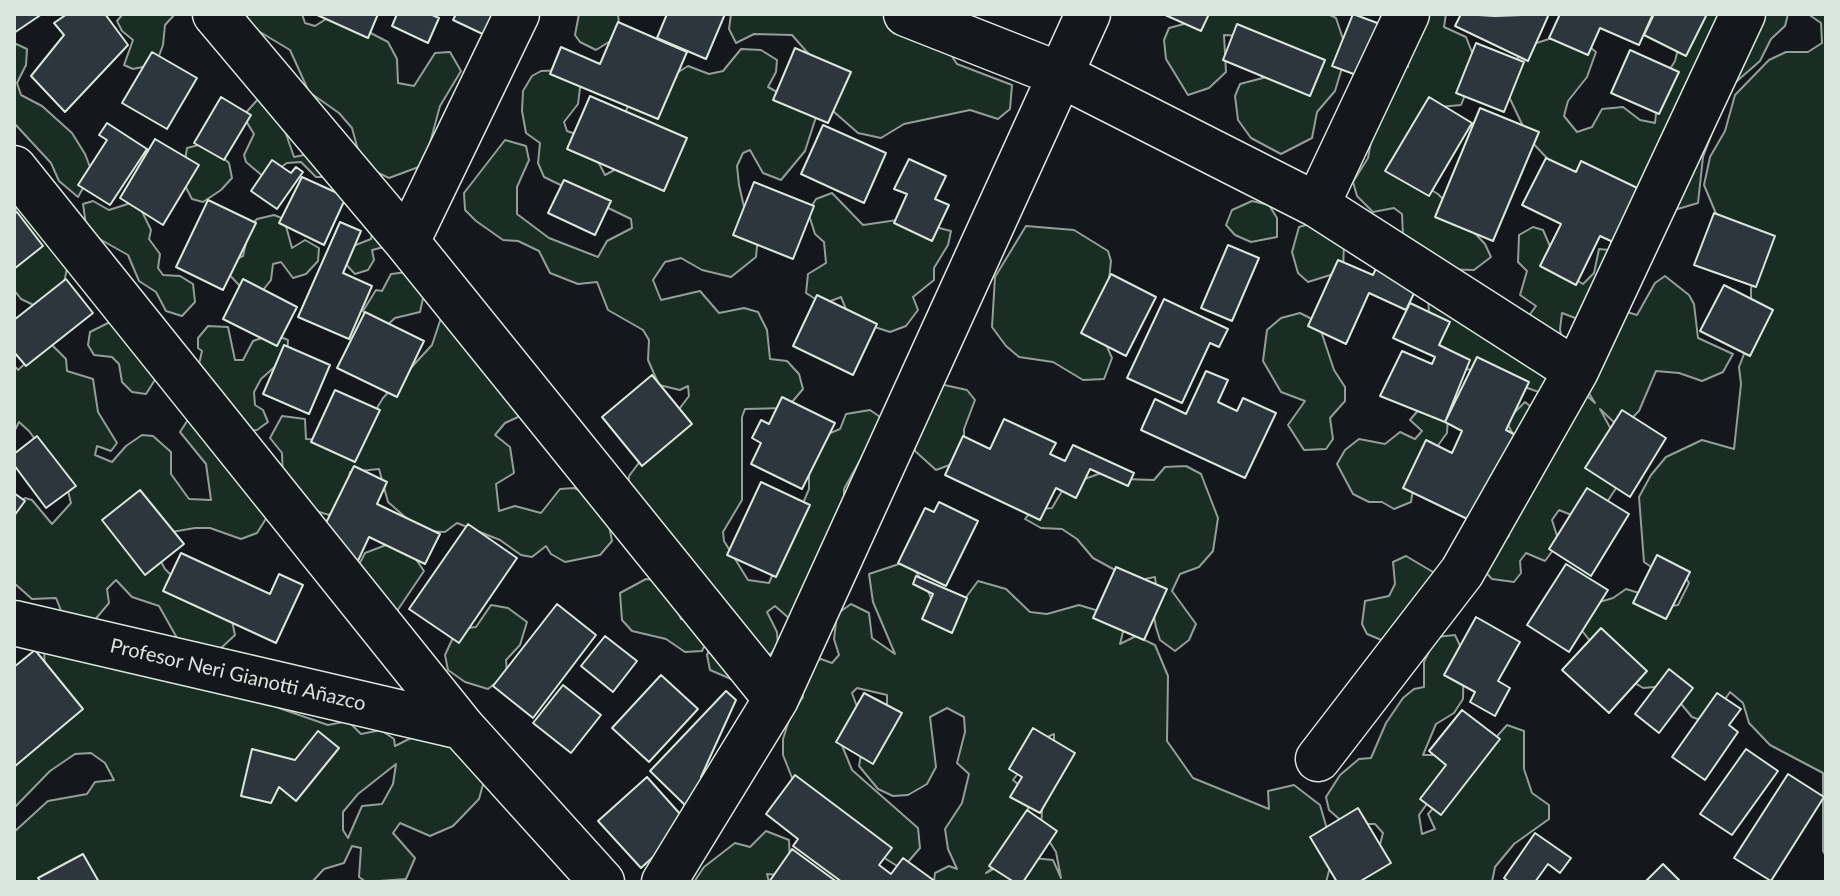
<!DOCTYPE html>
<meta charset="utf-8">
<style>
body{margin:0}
#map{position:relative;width:1840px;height:896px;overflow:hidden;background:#14181c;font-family:Lato,sans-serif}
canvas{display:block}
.frame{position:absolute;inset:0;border:16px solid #d8e6dc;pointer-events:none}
</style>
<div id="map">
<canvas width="1840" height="896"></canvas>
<div class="frame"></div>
</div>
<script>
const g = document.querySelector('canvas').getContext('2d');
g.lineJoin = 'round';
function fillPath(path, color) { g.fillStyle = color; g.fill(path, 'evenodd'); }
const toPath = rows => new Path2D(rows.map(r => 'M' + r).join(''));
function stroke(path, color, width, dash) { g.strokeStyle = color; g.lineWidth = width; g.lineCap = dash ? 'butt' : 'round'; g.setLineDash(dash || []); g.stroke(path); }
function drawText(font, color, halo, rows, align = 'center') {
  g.font = font + ' Lato,sans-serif'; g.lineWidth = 6; g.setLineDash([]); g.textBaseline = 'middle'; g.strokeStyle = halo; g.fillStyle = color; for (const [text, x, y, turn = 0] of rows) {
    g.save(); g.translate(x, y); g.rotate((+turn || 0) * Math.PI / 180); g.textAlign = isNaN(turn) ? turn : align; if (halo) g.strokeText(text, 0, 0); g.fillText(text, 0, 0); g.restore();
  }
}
const green = toPath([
 [123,14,175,14,165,25,163,45,156,64,133,69,124,65,133,40,122,31,117,21,123,14],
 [245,14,302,14,305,23,315,26,334,14,388,42,397,59,398,83,414,86,435,53,450,52,461,71,440,106,424,165,389,178,362,165,352,128,339,113,309,92,290,50,255,29,245,14],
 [579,14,618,14,620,35,596,50,580,42,575,35,579,14],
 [731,14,908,14,934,29,957,64,1012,85,1010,109,998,119,970,110,904,124,881,138,858,133,825,104,821,68,792,35,754,34,736,43,729,29,731,14],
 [1199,14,1328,14,1336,18,1345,45,1345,58,1335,91,1317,112,1312,138,1281,154,1251,138,1238,120,1235,96,1240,84,1274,75,1242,36,1224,35,1226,72,1209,88,1188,95,1166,59,1164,40,1169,28,1199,20,1199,14],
 [1379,14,1446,14,1444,27,1466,37,1477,65,1461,105,1429,108,1423,185,1438,194,1485,244,1491,257,1474,270,1436,269,1403,236,1402,214,1394,208,1373,212,1357,196,1353,182,1368,158,1372,136,1400,66,1408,67,1408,51,1379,14],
 [1663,14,1788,14,1785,26,1771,39,1760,61,1729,88,1703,157,1698,203,1671,211,1559,171,1529,139,1503,84,1524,47,1571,32,1596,52,1587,77,1568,101,1564,116,1577,132,1592,127,1602,109,1623,107,1640,120,1655,123,1659,87,1675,61,1687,15,1663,14],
 [1808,14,1826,14,1826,856,1823,851,1823,773,1770,745,1749,723,1743,703,1730,692,1709,723,1692,717,1666,686,1643,688,1611,668,1576,623,1586,606,1613,598,1626,589,1649,596,1657,608,1678,605,1689,583,1682,571,1663,575,1644,562,1639,497,1651,475,1666,457,1702,440,1734,449,1741,384,1739,367,1756,323,1751,311,1751,289,1761,245,1725,235,1704,185,1710,157,1725,131,1735,95,1769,60,1786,52,1808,52,1822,43,1821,23,1808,14],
 [14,43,27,49,26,65,17,83,21,95,42,106,72,133,85,154,92,172,78,197,59,181,51,163,14,123,14,43],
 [741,49,761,50,777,60,776,72,768,87,817,114,805,151,781,180,763,173,750,150,743,153,737,166,739,185,747,220,758,236,756,257,731,277,702,270,681,258,665,262,653,280,661,300,700,291,719,313,744,308,758,312,767,330,770,359,787,361,799,374,803,389,787,408,745,409,742,417,742,500,723,532,724,541,748,580,769,583,809,489,809,462,823,436,840,429,846,414,870,410,883,419,844,489,844,506,798,626,775,606,767,612,777,632,778,645,745,685,710,670,707,655,726,609,628,491,629,476,689,396,688,386,680,390,659,385,648,360,649,340,643,330,608,310,597,282,578,284,550,273,539,251,518,241,503,240,476,221,465,210,464,193,505,140,526,146,529,160,517,187,517,214,549,238,598,257,607,241,632,228,631,219,544,177,538,163,540,143,526,133,522,111,523,91,532,76,541,71,567,70,581,80,578,104,564,122,567,131,586,138,605,175,633,160,620,124,634,93,651,89,688,66,709,74,723,71,741,49],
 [259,98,285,131,294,157,304,155,309,148,326,177,316,177,301,162,287,163,265,178,246,162,244,155,254,134,243,116,259,98],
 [206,143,229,163,232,178,221,190,203,202,192,199,182,180,187,148,206,143],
 [832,193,863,225,904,219,951,231,948,245,934,268,934,280,913,297,918,310,906,326,890,332,850,319,841,297,823,304,806,293,808,274,826,263,824,242,815,234,808,212,816,199,832,193],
 [93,201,109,210,137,201,151,230,149,239,160,254,158,268,163,275,180,276,193,284,195,302,182,316,166,311,156,292,139,281,128,255,87,232,83,204,93,201],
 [1252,201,1269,205,1277,218,1277,237,1251,242,1235,235,1226,225,1232,210,1252,201],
 [16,203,68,264,62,292,44,310,21,299,14,290,16,203],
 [274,215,284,219,292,248,305,240,319,248,318,261,306,274,293,278,281,262,273,264,271,280,259,295,250,297,225,270,230,262,243,256,250,226,257,219,274,215],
 [1320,221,1344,243,1343,271,1308,282,1298,273,1292,252,1299,227,1320,221],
 [1026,226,1074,230,1108,251,1111,261,1106,307,1098,326,1112,358,1104,379,1083,380,1053,362,1019,357,1006,346,992,327,995,277,1026,226],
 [1533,227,1543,230,1556,260,1568,275,1583,284,1594,273,1599,249,1609,250,1627,312,1637,315,1655,283,1665,276,1689,295,1694,304,1698,338,1733,354,1723,372,1702,381,1679,373,1656,371,1639,411,1621,429,1600,409,1613,433,1620,482,1600,513,1584,520,1559,510,1552,520,1559,542,1545,561,1526,553,1520,561,1521,573,1514,582,1492,579,1478,564,1509,536,1506,524,1517,442,1506,421,1525,402,1536,411,1579,405,1587,396,1595,403,1584,385,1591,324,1562,313,1560,329,1566,363,1547,395,1483,372,1454,367,1430,342,1428,292,1528,317,1536,306,1520,295,1527,271,1518,262,1519,235,1533,227],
 [372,234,396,244,372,250,374,260,368,270,355,274,341,259,348,248,371,239,372,234],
 [408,272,424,294,420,312,395,318,384,328,369,320,363,311,376,290,382,291,391,274,408,272],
 [1300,313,1318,322,1334,370,1345,387,1345,401,1330,418,1333,439,1326,449,1304,450,1288,425,1305,401,1281,392,1263,361,1267,330,1281,318,1300,313],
 [441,318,529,412,505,423,495,435,510,447,514,473,496,484,499,511,515,506,541,513,560,489,574,488,597,498,606,510,612,541,600,555,565,562,551,554,546,546,532,557,521,555,500,540,457,523,445,532,421,531,388,502,379,469,350,472,347,497,329,515,313,510,283,481,282,453,270,438,282,416,305,419,306,439,357,441,383,398,432,345,441,318],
 [110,322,158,375,146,394,132,392,122,382,119,364,112,357,94,355,88,345,90,332,110,322],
 [208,326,228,327,235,360,243,360,253,341,273,334,288,340,287,356,261,379,254,392,255,405,263,410,268,422,257,430,246,431,199,364,202,351,198,348,198,338,208,326],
 [49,342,66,359,67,371,93,379,98,412,117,443,111,451,97,446,95,455,112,462,126,446,142,435,153,436,171,452,171,474,189,499,211,500,206,464,180,432,195,409,274,506,257,533,241,539,210,528,195,528,166,533,153,547,165,569,177,581,228,603,235,635,219,650,279,708,328,725,348,721,361,734,381,730,394,739,395,746,413,737,453,748,484,781,479,799,453,826,430,836,400,823,393,833,415,858,406,879,366,882,359,877,361,848,352,846,344,863,324,869,312,882,14,882,14,832,48,801,87,794,95,782,114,780,105,763,91,753,75,754,50,771,14,808,14,767,22,756,45,674,44,648,177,638,159,606,132,597,116,580,107,589,109,603,93,622,62,613,56,598,32,599,14,583,15,505,25,498,32,500,52,524,71,503,65,479,29,431,19,422,14,432,14,365,18,370,49,342],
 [396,764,393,784,382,804,362,806,348,838,343,830,343,812,358,794,396,764],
 [940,384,967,390,975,400,964,429,964,448,955,463,936,470,915,451,912,437,940,384],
 [1420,408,1448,417,1447,433,1415,477,1411,502,1394,509,1382,502,1369,502,1353,494,1337,464,1345,450,1359,439,1385,444,1400,432,1415,439,1422,431,1410,420,1420,408],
 [1186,466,1201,474,1218,518,1213,551,1199,567,1180,574,1172,591,1196,624,1189,640,1175,651,1160,640,1156,627,1152,606,1157,594,1155,577,1135,581,1093,558,1077,539,1062,529,1041,528,1025,519,1032,510,1052,508,1065,486,1104,472,1124,479,1154,480,1165,467,1186,466],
 [394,542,411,552,424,571,395,614,352,578,365,553,394,542],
 [1406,556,1433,572,1445,590,1391,644,1367,634,1362,624,1365,601,1389,596,1395,584,1393,562,1406,556],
 [908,561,926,586,934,606,953,615,978,581,1006,589,1030,612,1047,614,1079,605,1102,612,1124,628,1120,644,1136,636,1155,645,1168,676,1167,741,1193,778,1269,809,1268,791,1294,785,1320,805,1334,853,1326,882,934,882,935,873,949,866,957,869,948,849,945,829,962,803,969,774,957,763,965,732,964,717,947,708,930,717,936,767,927,784,908,795,893,796,878,789,859,766,863,744,887,721,887,695,857,688,852,693,859,712,839,738,852,770,918,828,920,848,902,869,870,849,798,793,783,755,783,739,790,717,803,697,800,673,807,664,821,659,832,663,839,655,834,639,837,614,851,604,869,613,872,638,895,654,873,602,869,574,908,561],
 [1054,734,1054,755,1043,794,1041,828,1056,852,1061,878,1053,860,1033,858,1001,865,986,873,1002,860,1030,824,1026,791,1013,780,1027,762,1032,744,1054,734],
 [646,579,665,581,681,619,703,623,710,634,702,651,685,652,666,639,632,631,622,620,620,593,646,579],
 [491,605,508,608,527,622,520,645,506,660,507,674,488,689,465,682,448,670,445,655,457,629,476,627,491,605],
 [1455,635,1464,654,1463,699,1454,713,1436,724,1423,755,1446,755,1451,770,1419,815,1422,834,1435,829,1428,814,1507,725,1524,731,1524,769,1532,793,1549,805,1549,819,1514,844,1495,867,1492,882,1344,882,1377,856,1383,833,1375,824,1345,824,1329,810,1326,797,1340,775,1359,759,1371,758,1386,723,1403,698,1414,689,1424,687,1424,662,1436,637,1455,635],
 [766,831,789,840,790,863,778,875,767,874,769,882,694,882,704,867,735,843,750,847,766,831]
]);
fillPath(green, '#1a2d24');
stroke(green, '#939e99', 2);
const building = toPath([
 [14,14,42,14,14,33,14,14],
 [67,14,105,14,128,45,65,112,31,76,64,35,54,23,67,14],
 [315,14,378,14,368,38,315,14],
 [397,14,430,14,439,18,428,43,392,26,397,14],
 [456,14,499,14,489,37,453,20,456,14],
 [667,14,725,14,706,59,657,38,667,14],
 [1163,14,1209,14,1201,31,1163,14],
 [1353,14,1380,24,1359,76,1332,66,1353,14],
 [1461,14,1495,16,1549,14,1528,61,1455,26,1461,14],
 [1560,14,1653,14,1639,45,1600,28,1588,55,1549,38,1560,14],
 [1654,14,1707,14,1686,56,1644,35,1654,14],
 [618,22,687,52,658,119,550,74,561,47,600,64,618,22],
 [1237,24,1325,60,1310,96,1223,60,1237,24],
 [1476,43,1524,62,1504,112,1456,93,1476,43],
 [795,48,851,72,828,123,773,100,795,48],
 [1630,50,1679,72,1659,114,1611,93,1630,50],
 [152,52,197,78,167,129,122,103,152,52],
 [590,96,687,138,664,191,567,149,590,96],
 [221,97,251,115,224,160,194,143,221,97],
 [1429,97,1472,123,1429,196,1385,171,1429,97],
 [1480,108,1539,132,1493,241,1435,217,1480,108],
 [107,123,147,149,110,205,78,185,107,140,99,135,107,123],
 [823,125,886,153,864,203,801,174,823,125],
 [155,139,199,165,163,225,120,198,155,139],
 [1546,158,1576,172,1581,161,1652,195,1626,248,1600,236,1576,285,1540,266,1561,224,1522,205,1546,158],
 [909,159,946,176,935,199,949,205,932,241,894,223,907,194,894,189,909,159],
 [272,160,291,173,296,167,303,172,277,209,251,191,272,160],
 [302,177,346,197,324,245,279,223,302,177],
 [564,180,611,201,595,235,548,213,564,180],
 [754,182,814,206,793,259,733,235,754,182],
 [208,200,256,223,223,290,176,267,208,200],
 [17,212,43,246,14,269,14,214,17,212],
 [1714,213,1775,236,1756,287,1694,265,1714,213],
 [340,222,361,231,343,273,372,286,349,339,298,317,340,222],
 [1228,245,1259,258,1232,321,1201,308,1228,245],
 [1338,260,1373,275,1377,266,1418,285,1406,310,1369,293,1346,344,1308,326,1338,260],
 [1111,274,1156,297,1126,356,1081,333,1111,274],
 [66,279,93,313,26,366,14,352,14,320,66,279],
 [243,279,297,307,277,346,223,319,243,279],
 [1724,285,1773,310,1750,356,1700,331,1724,285],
 [817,295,877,324,853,375,793,346,817,295],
 [1164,299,1228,329,1219,347,1210,343,1182,403,1127,378,1164,299],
 [1410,303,1450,322,1439,345,1470,360,1445,422,1380,396,1402,351,1432,364,1435,357,1393,338,1410,303],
 [365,312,424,341,397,397,337,368,365,312],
 [284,345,330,365,309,414,263,394,284,345],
 [1477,357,1529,382,1506,430,1527,441,1484,527,1403,488,1426,440,1452,453,1462,431,1445,422,1477,357],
 [1206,371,1228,380,1218,402,1237,411,1243,398,1276,413,1245,478,1141,430,1155,399,1186,414,1206,371],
 [652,375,692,424,642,466,602,417,652,375],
 [335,390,380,410,355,462,311,442,335,390],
 [782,397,835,423,802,489,751,464,761,443,752,438,761,420,769,424,782,397],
 [1622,410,1666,438,1630,497,1585,468,1622,410],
 [1004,419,1056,443,1050,454,1065,461,1073,445,1134,473,1128,486,1090,469,1076,498,1056,488,1040,520,945,475,963,436,990,449,1004,419],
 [37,436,76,486,46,508,14,465,14,454,37,436],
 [354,466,387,482,377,504,440,534,425,564,369,537,356,565,322,531,354,466],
 [761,482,810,505,776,577,727,555,761,482],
 [1587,488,1629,514,1591,576,1549,549,1587,488],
 [140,490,184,544,145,575,102,520,140,490],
 [14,493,25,501,14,516,14,493],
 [939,502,978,521,946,586,898,563,925,508,934,512,939,502],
 [468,524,517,558,459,643,409,609,468,524],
 [181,553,270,594,279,574,303,585,276,643,163,591,181,553],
 [1657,555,1690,572,1666,619,1633,603,1657,555],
 [1566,564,1608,590,1569,652,1527,625,1566,564],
 [1116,567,1167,589,1144,640,1093,618,1116,567],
 [916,576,967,598,952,633,922,619,933,594,913,584,916,576],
 [557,604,596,635,533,718,493,686,557,604],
 [1476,617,1520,642,1498,681,1510,688,1495,716,1470,702,1475,692,1444,675,1476,617],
 [1601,628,1647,671,1609,713,1562,670,1601,628],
 [605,636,637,661,613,692,581,666,605,636],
 [35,650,83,709,14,767,14,667,35,650],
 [1669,669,1693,688,1659,733,1635,714,1669,669],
 [661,675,698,709,649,762,612,728,661,675],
 [563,685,601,715,571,753,533,723,563,685],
 [726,691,736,700,701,777,710,785,689,809,650,771,726,691],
 [864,693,902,713,873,764,836,742,864,693],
 [1717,693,1741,709,1729,725,1738,732,1705,780,1672,757,1717,693],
 [1462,710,1500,739,1441,815,1420,799,1446,765,1429,751,1462,710],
 [1033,728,1075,753,1040,813,1010,797,1022,777,1009,769,1033,728],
 [318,731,339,748,296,801,279,787,271,803,241,796,252,749,295,760,318,731],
 [1746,749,1778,771,1732,835,1700,814,1746,749],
 [1788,774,1824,797,1771,881,1734,858,1788,774],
 [795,775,892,848,879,865,891,874,903,858,936,882,842,882,793,846,798,839,766,814,795,775],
 [647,777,689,824,641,868,598,821,647,777],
 [1358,808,1391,863,1359,882,1337,882,1310,837,1358,808],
 [1027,810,1057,831,1023,882,1014,882,989,866,1027,810],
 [1535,833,1571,858,1560,873,1548,864,1535,882,1509,882,1504,878,1535,833],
 [792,849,837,882,769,882,792,849],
 [83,854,99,882,41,882,38,878,83,854],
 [1663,864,1681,882,1645,882,1663,864]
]);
fillPath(building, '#2c363c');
stroke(building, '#d8e6dc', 2);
const minor = toPath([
 [215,14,407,242,776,699],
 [906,14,1061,75,1317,205,1576,371],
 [14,168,462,727,602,882],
 [1317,205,1407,14],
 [407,242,517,14],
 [14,623,462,727],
 [1318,759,1462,572,1576,371,1743,14],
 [664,882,776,699,1088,14]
]);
stroke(minor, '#d8e6dc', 47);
stroke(minor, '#14181c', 44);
drawText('20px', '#d8e6dc', '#14181c', [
 ["Profesor Neri Gianotti Añazco",238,675,13]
]);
</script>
